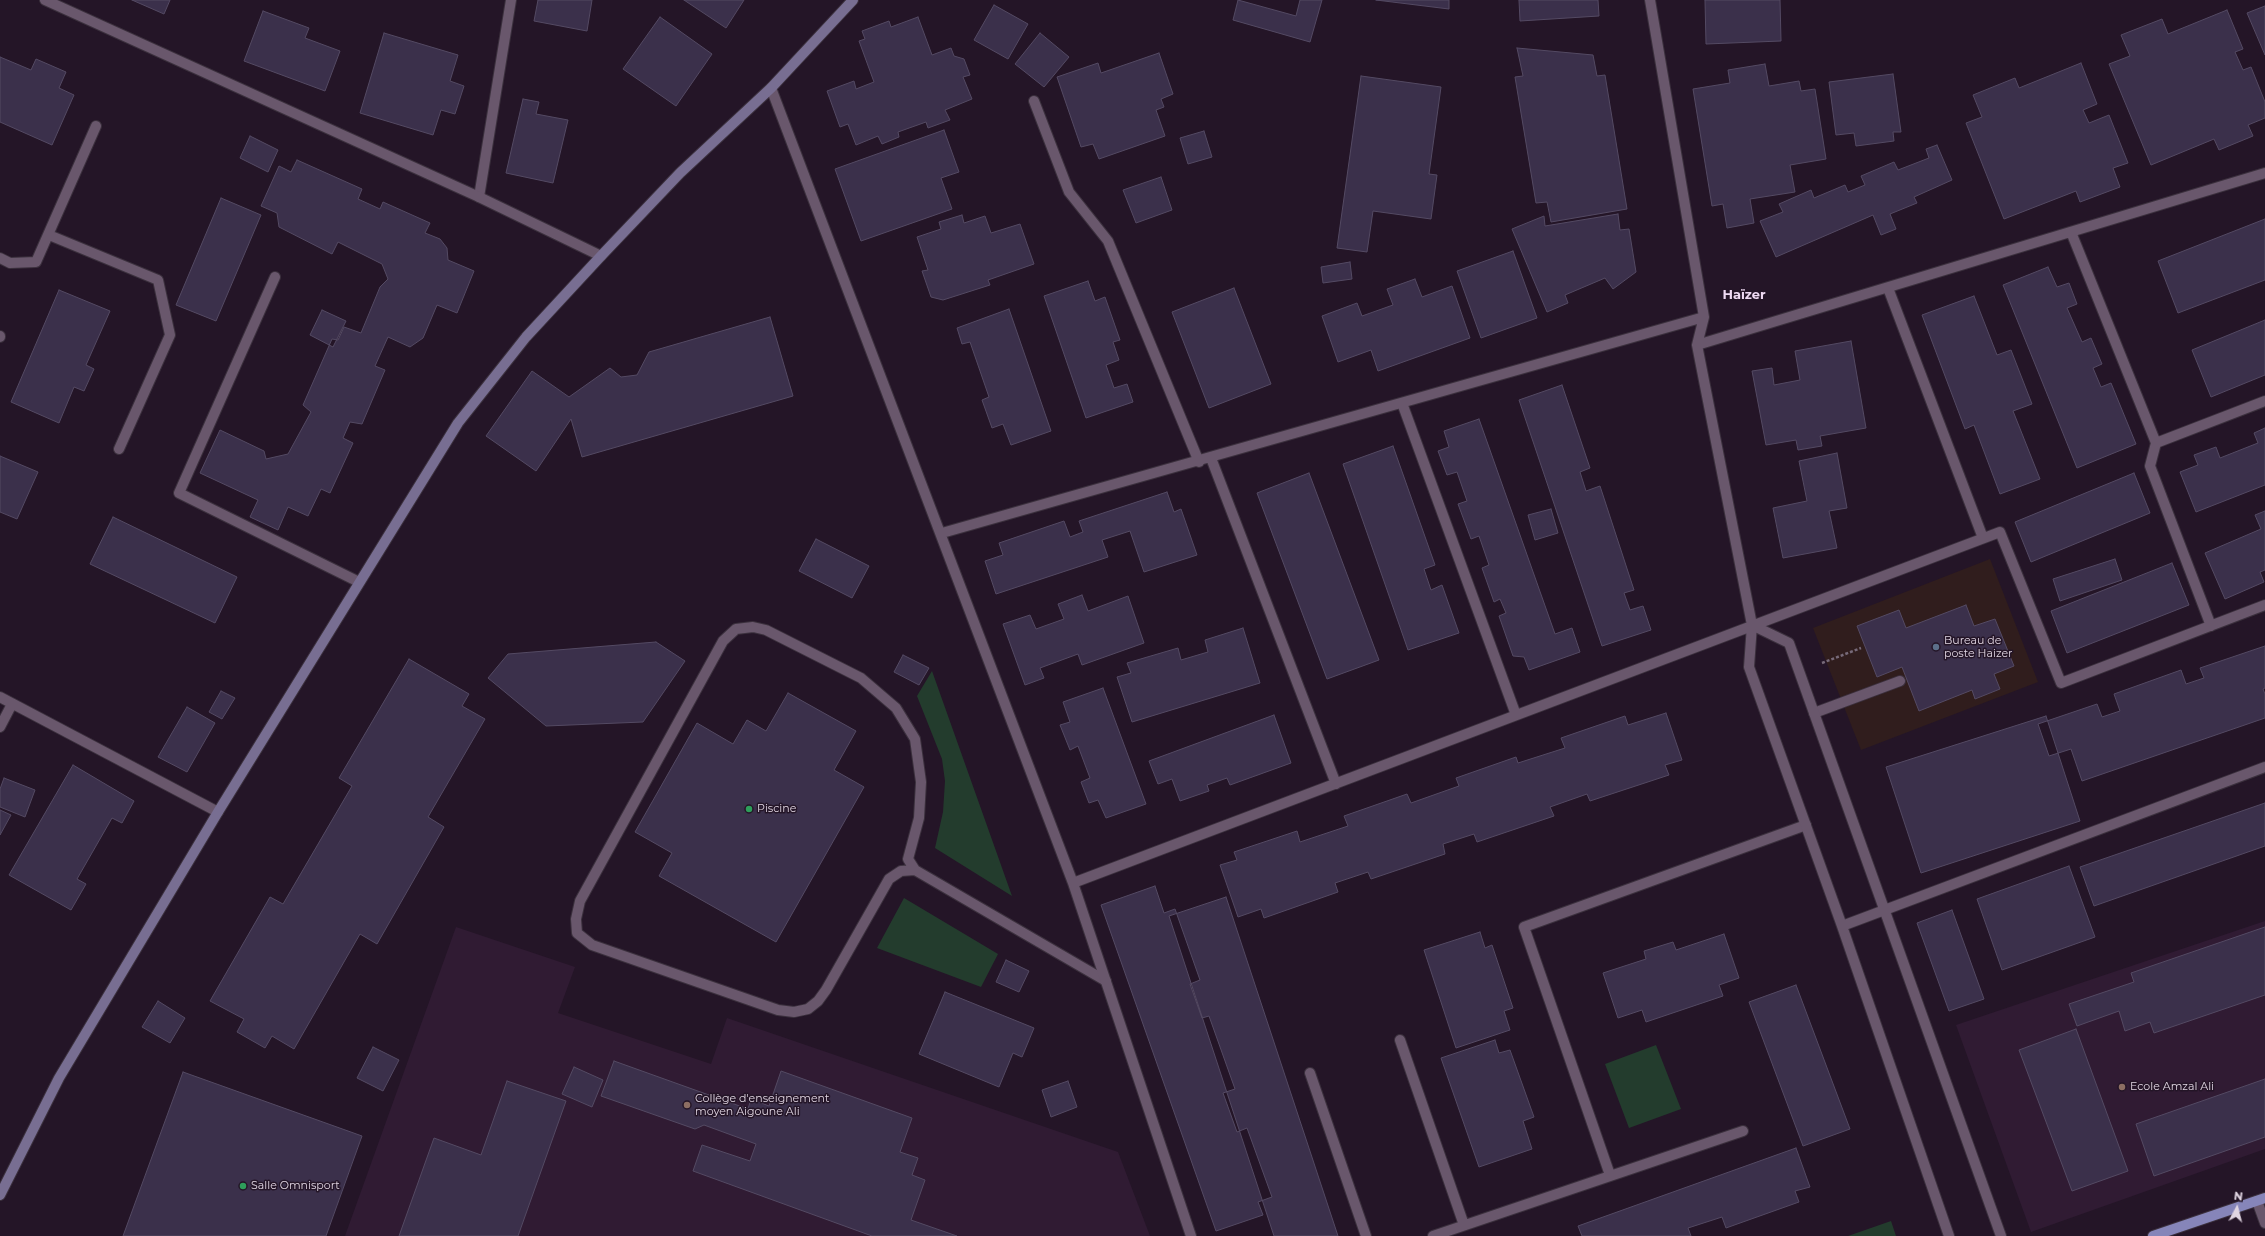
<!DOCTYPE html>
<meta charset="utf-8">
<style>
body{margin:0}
#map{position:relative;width:2265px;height:1236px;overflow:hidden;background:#241527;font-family:Montserrat,sans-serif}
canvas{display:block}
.north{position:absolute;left:2217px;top:1188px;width:40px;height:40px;-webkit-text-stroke:3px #241527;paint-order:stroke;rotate:7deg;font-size:11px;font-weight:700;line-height:16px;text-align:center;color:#e0d5e2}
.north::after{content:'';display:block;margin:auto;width:14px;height:18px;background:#e0d5e2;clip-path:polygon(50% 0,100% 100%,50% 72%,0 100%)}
</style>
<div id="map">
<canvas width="2265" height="1236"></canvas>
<div class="north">N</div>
</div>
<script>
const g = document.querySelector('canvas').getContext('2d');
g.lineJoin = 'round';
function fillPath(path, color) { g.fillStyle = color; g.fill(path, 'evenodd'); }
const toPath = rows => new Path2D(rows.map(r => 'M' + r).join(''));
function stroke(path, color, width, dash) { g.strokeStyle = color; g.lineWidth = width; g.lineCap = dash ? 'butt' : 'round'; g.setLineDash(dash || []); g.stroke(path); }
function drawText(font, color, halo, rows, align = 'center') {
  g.font = font + ' Montserrat,sans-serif'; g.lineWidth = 3; g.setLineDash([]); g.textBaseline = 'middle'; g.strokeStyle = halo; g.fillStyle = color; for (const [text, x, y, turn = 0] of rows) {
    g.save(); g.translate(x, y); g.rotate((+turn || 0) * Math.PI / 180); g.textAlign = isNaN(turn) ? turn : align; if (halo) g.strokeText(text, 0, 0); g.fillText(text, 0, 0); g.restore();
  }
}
fillPath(toPath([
 [1990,559,2038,682,1861,750,1813,628]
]), '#301d1d');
fillPath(toPath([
 [2265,921,2265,1149,2031,1232,1956,1025],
 [456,927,575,967,558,1013,711,1064,727,1018,1118,1152,1150,1236,345,1236]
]), '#301b33');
fillPath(toPath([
 [932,671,1012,896,935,848,943,812,945,781,942,759,917,696],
 [904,898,998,954,981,987,877,948],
 [1656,1045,1681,1109,1629,1128,1605,1064],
 [1891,1221,1896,1236,1848,1236]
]), '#233c2d');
const building = toPath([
 [132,0,170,0,164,14,132,0],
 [538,0,592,0,587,31,534,21,538,0],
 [684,0,744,0,726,28,684,0],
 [1238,0,1296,16,1300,0,1322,0,1310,42,1233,20,1238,0],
 [1376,0,1449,0,1449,9,1376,0],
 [1519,0,1598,0,1599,16,1520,21,1519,0],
 [1705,0,1780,0,1781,41,1706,44,1705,0],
 [994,5,1028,24,1008,59,974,40,994,5],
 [2265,6,2265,55,2247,13,2265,6],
 [2227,10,2243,49,2235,52,2243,70,2251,67,2265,102,2265,118,2248,125,2253,136,2219,150,2214,139,2151,165,2109,64,2130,56,2121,35,2162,19,2168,34,2227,10],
 [263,11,309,28,305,38,340,51,325,91,244,61,263,11],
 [660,17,712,54,676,106,623,69,660,17],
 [918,17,932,55,951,48,954,56,964,59,970,75,963,77,972,99,945,110,950,120,928,128,926,122,898,132,899,137,882,144,878,136,856,145,848,124,840,127,827,91,854,81,856,89,874,82,859,41,865,39,862,31,889,21,891,27,918,17],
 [384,33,458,55,450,81,464,86,455,114,441,110,433,135,360,113,384,33],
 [1040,33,1069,57,1044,87,1015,64,1040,33],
 [1517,48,1593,55,1597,76,1605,75,1627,209,1551,222,1547,202,1536,203,1515,77,1523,76,1517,48],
 [1159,53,1173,94,1161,99,1164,107,1156,110,1165,136,1099,159,1093,144,1081,147,1057,77,1098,63,1101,73,1159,53],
 [0,57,31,70,36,59,66,72,59,88,74,95,52,145,0,122,0,57],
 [2081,63,2097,104,2083,110,2089,123,2109,115,2128,163,2113,168,2120,187,2080,202,2076,191,2004,219,1966,123,1982,117,1973,95,2015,78,2019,88,2081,63],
 [1765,64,1769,86,1799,81,1801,91,1815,89,1826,159,1790,165,1795,192,1750,199,1754,223,1727,228,1723,204,1712,206,1693,89,1730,83,1728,70,1765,64],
 [1893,74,1901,132,1893,132,1894,141,1856,146,1854,133,1836,135,1829,82,1893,74],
 [1361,76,1441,87,1429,174,1437,175,1431,219,1373,211,1367,252,1337,248,1361,76],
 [523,99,539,102,536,114,568,120,553,183,506,173,523,99],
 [944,130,959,172,941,178,952,209,861,241,835,169,944,130],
 [1204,131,1212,157,1188,164,1180,138,1204,131],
 [250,136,278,150,268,172,240,158,250,136],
 [1937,145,1952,180,1914,197,1917,203,1890,214,1896,229,1881,235,1873,215,1776,257,1760,221,1783,212,1779,204,1811,190,1814,198,1845,185,1848,192,1865,185,1861,176,1894,162,1898,170,1929,158,1926,149,1937,145],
 [297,160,362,189,358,199,380,209,383,202,430,223,425,233,440,239,447,248,448,260,474,271,457,313,437,305,423,338,410,347,388,337,375,366,385,370,362,424,350,422,343,438,353,443,330,493,321,489,308,516,288,507,278,530,250,517,258,500,200,473,220,430,264,451,266,459,288,454,311,412,303,405,332,339,338,340,344,327,361,333,380,287,388,279,382,264,338,242,332,254,279,227,277,213,261,206,279,166,291,172,297,160],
 [1161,177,1172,210,1136,223,1123,190,1161,177],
 [221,198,261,215,216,321,176,305,221,198],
 [1618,214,1620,230,1629,229,1636,272,1613,289,1605,278,1565,295,1568,303,1547,312,1512,229,1544,216,1545,226,1618,214],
 [962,215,964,223,985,216,991,233,1020,224,1034,264,988,280,990,285,943,300,931,297,922,271,928,270,917,237,941,229,939,222,962,215],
 [2265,219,2265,280,2178,313,2158,261,2265,219],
 [1513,251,1537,318,1481,338,1457,271,1513,251],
 [1350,262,1352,279,1323,283,1321,267,1350,262],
 [2048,267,2057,287,2069,283,2077,304,2067,308,2082,342,2091,338,2102,364,2093,368,2101,387,2111,383,2136,444,2077,468,2003,285,2048,267],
 [1415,279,1422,297,1452,286,1470,338,1378,371,1371,350,1338,362,1322,316,1357,303,1362,316,1393,305,1387,289,1415,279],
 [1088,281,1095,301,1105,297,1120,340,1113,342,1119,360,1106,365,1114,388,1127,384,1133,402,1086,418,1044,296,1088,281],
 [1234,288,1271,384,1209,408,1172,312,1234,288],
 [59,290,110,311,86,365,94,369,84,391,74,387,59,423,11,402,59,290],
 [1974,296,1997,355,2011,350,2032,404,2013,411,2040,479,2000,494,1974,425,1965,429,1922,315,1974,296],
 [1009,309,1051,431,1011,445,1003,424,992,428,982,400,989,397,970,342,962,344,957,328,1009,309],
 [322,310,346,321,333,347,310,335,322,310],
 [770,317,793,396,582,457,571,419,536,471,486,436,532,371,569,397,610,368,621,377,637,375,649,352,770,317],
 [2265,320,2265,375,2211,397,2192,350,2265,320],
 [1851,341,1866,428,1820,436,1822,446,1798,450,1796,440,1766,445,1752,371,1772,368,1774,385,1800,380,1795,351,1851,341],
 [1562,385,1590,468,1580,472,1586,491,1600,486,1634,590,1624,593,1630,610,1643,606,1651,630,1602,646,1519,400,1562,385],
 [1479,419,1555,634,1572,628,1580,652,1529,670,1524,657,1513,656,1499,616,1506,613,1500,599,1494,602,1482,568,1489,565,1479,536,1471,539,1458,504,1467,501,1457,472,1447,475,1438,451,1449,447,1444,431,1479,419],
 [2265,428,2265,485,2196,512,2180,472,2198,465,2194,455,2216,447,2220,458,2258,443,2254,433,2265,428],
 [1393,446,1435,565,1424,569,1431,590,1442,585,1459,633,1408,650,1343,464,1393,446],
 [1837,453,1847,508,1829,511,1837,548,1783,558,1773,508,1807,501,1799,461,1837,453],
 [0,456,38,472,17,519,0,512,0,456],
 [1309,473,1379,660,1327,679,1257,493,1309,473],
 [2134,473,2150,513,2031,562,2015,522,2134,473],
 [1167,492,1174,512,1181,509,1197,555,1144,572,1130,531,1102,540,1108,557,996,594,985,561,1003,555,999,543,1064,521,1070,537,1083,532,1079,521,1167,492],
 [1551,509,1558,533,1535,540,1528,515,1551,509],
 [2265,511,2265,570,2260,572,2264,582,2225,599,2205,553,2261,529,2255,515,2265,511],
 [113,517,237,577,215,623,90,564,113,517],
 [816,539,869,566,852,598,799,571,816,539],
 [2115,559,2122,580,2060,601,2053,579,2115,559],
 [2172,563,2189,605,2067,653,2051,611,2172,563],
 [1082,595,1088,611,1128,596,1144,643,1082,665,1078,654,1040,668,1044,678,1025,685,1003,624,1030,615,1036,629,1064,619,1058,604,1082,595],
 [1966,605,1974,626,1995,619,2014,666,1994,674,2000,689,1975,699,1972,690,1919,711,1902,667,1877,677,1857,626,1899,610,1906,628,1966,605],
 [1243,628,1260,683,1132,722,1117,677,1131,673,1127,663,1178,648,1181,660,1208,652,1205,640,1243,628],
 [656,642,685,661,643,722,546,726,488,678,508,654,656,642],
 [2265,646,2265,688,2263,689,2265,694,2265,718,2082,781,2071,749,2049,756,2038,724,2097,704,2102,717,2120,711,2114,694,2181,670,2186,684,2204,678,2200,668,2265,646],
 [903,655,929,668,919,685,894,672,903,655],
 [409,659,469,694,462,706,485,719,428,817,444,827,377,944,360,934,294,1049,272,1036,265,1048,237,1032,244,1019,210,1001,270,897,283,904,352,786,339,778,409,659],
 [1103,688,1146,804,1106,818,1098,800,1089,803,1081,782,1090,778,1078,746,1070,750,1060,725,1070,722,1063,702,1103,688],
 [221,691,235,698,222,719,209,712,221,691],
 [788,693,856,731,834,770,864,787,776,942,659,876,672,853,635,832,697,723,733,744,747,720,766,731,788,693],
 [187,707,215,723,187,772,158,757,187,707],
 [1666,713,1682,760,1665,765,1669,775,1590,801,1587,794,1550,807,1554,816,1477,842,1474,834,1443,844,1445,854,1371,879,1368,872,1335,883,1338,892,1264,918,1261,909,1238,917,1220,865,1237,860,1234,852,1297,831,1300,842,1348,826,1344,816,1407,794,1411,803,1459,786,1456,778,1516,757,1518,763,1565,748,1561,738,1625,716,1628,725,1666,713],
 [1274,715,1291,763,1230,785,1227,778,1207,785,1209,791,1180,801,1172,779,1158,784,1149,761,1274,715],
 [2046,716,2080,821,1921,873,1886,767,2046,716],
 [73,765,134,801,122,823,112,818,77,879,86,884,71,910,9,875,73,765],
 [4,778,35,790,25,817,0,807,0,789,4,778],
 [2265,803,2265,846,2094,906,2080,867,2265,803],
 [0,810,11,815,0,835,0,810],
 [2069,866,2095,937,2002,970,1977,899,2069,866],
 [1155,886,1164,913,1175,909,1200,980,1190,984,1202,1018,1209,1016,1235,1089,1223,1093,1237,1132,1247,1128,1272,1197,1258,1202,1263,1215,1216,1231,1101,905,1155,886],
 [1226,897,1338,1236,1274,1236,1169,916,1226,897],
 [1952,910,1984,999,1949,1011,1917,923,1952,910],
 [2265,927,2265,995,2154,1033,2150,1022,2125,1031,2119,1011,2077,1026,2069,1004,2134,982,2131,973,2265,927],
 [1480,932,1485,948,1492,945,1513,1008,1504,1011,1510,1030,1456,1048,1424,950,1480,932],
 [1724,934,1739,978,1719,985,1723,996,1646,1022,1642,1010,1618,1018,1603,973,1646,959,1644,951,1673,942,1676,950,1724,934],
 [1006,960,1029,971,1019,992,996,982,1006,960],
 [1796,985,1850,1129,1803,1146,1749,1002,1796,985],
 [945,992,1034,1028,1022,1057,1013,1053,999,1087,919,1054,945,992],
 [158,1001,185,1018,170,1043,142,1027,158,1001],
 [2076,1029,2128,1171,2072,1191,2019,1050,2076,1029],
 [1495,1040,1499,1053,1510,1050,1534,1117,1523,1121,1532,1149,1479,1167,1441,1058,1495,1040],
 [373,1047,399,1060,383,1091,357,1078,373,1047],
 [614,1061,748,1109,751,1099,769,1106,781,1071,912,1118,900,1152,918,1158,912,1175,925,1180,911,1220,957,1236,872,1236,693,1171,702,1145,750,1161,756,1144,704,1125,695,1129,601,1096,614,1061],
 [574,1067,603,1080,592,1107,562,1094,574,1067],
 [183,1072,362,1136,326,1236,123,1236,183,1072],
 [2265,1079,2265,1137,2154,1176,2136,1124,2265,1079],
 [507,1081,566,1101,518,1236,399,1236,434,1138,481,1155,507,1081],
 [1068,1081,1077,1107,1051,1117,1042,1090,1068,1081],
 [1796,1148,1810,1187,1795,1191,1799,1202,1726,1228,1722,1217,1688,1228,1691,1236,1582,1236,1578,1226,1796,1148]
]);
fillPath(building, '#3b304b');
stroke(building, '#544a63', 1);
const service = toPath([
 [479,197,511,0],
 [49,235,158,280,170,335,119,449],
 [0,258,10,263,36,262,96,126],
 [275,277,179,493,359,582],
 [0,337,0,336],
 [0,697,218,812],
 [1814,713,1900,681],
 [0,727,12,704],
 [915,870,901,871,889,879,826,990,818,1001,808,1009,794,1012,778,1010,592,945,577,933,576,919,580,901,723,641,736,629,753,627,766,630,861,678,896,708,915,739,921,782,919,818,908,859,915,870,1106,981],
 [1400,1040,1464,1225],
 [1310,1073,1366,1236],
 [1610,1175,1524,927,1806,825],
 [1433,1236,1743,1131]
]);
const minor = toPath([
 [45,0,479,197,601,256],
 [1650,0,1704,317,1697,345,1752,625,1749,667,1842,926,1949,1236],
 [771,88,1073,883,1191,1236],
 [1034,101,1069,192,1108,241,1199,462],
 [2071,232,2156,443,2265,401],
 [1888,288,1983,538],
 [1697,345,2265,173],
 [1402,403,1516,715],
 [2156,443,2150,466,2211,626],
 [1211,458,1336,784],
 [942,533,1704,317],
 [1752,625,1789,643,2001,1236],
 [1073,883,2000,532,2061,683,2265,605],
 [1842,926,2265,767],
 [2257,1201,2265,1223]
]);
const secondary = toPath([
 [0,1195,59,1078,218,812,458,423,526,337,601,256,680,173,771,88,853,0]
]);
const primary = toPath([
 [2153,1236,2265,1198]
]);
stroke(service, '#3b303d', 12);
stroke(minor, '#3b303d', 12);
stroke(secondary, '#3b303d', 12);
stroke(primary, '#3b303d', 12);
stroke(toPath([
 [1822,663,1861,648]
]), '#776a79', 2.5, [3, 2]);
stroke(service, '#69576c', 10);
stroke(minor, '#69576c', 10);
stroke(secondary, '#786e92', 10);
stroke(primary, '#8685b9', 10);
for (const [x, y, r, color] of [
 [1936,647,4,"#5c6f8a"],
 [749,809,4,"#2e9e5b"],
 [2122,1087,4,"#8d6e63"],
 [687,1105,4,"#8d6e63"],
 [243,1186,4,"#2e9e5b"]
]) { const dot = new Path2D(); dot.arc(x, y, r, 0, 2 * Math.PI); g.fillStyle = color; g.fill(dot); stroke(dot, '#241527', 1.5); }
drawText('11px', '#e0d5e2', '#241527', [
 ["Bureau de",1944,641],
 ["poste Haizer",1944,654],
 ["Piscine",757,809],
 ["Ecole Amzal Ali",2130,1087],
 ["Collège d'enseignement",695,1099],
 ["moyen Aigoune Ali",695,1112],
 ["Salle Omnisport",251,1186]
], 'left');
drawText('bold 13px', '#efdaf3', '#241527', [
 ["Haïzer",1744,295]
]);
</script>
